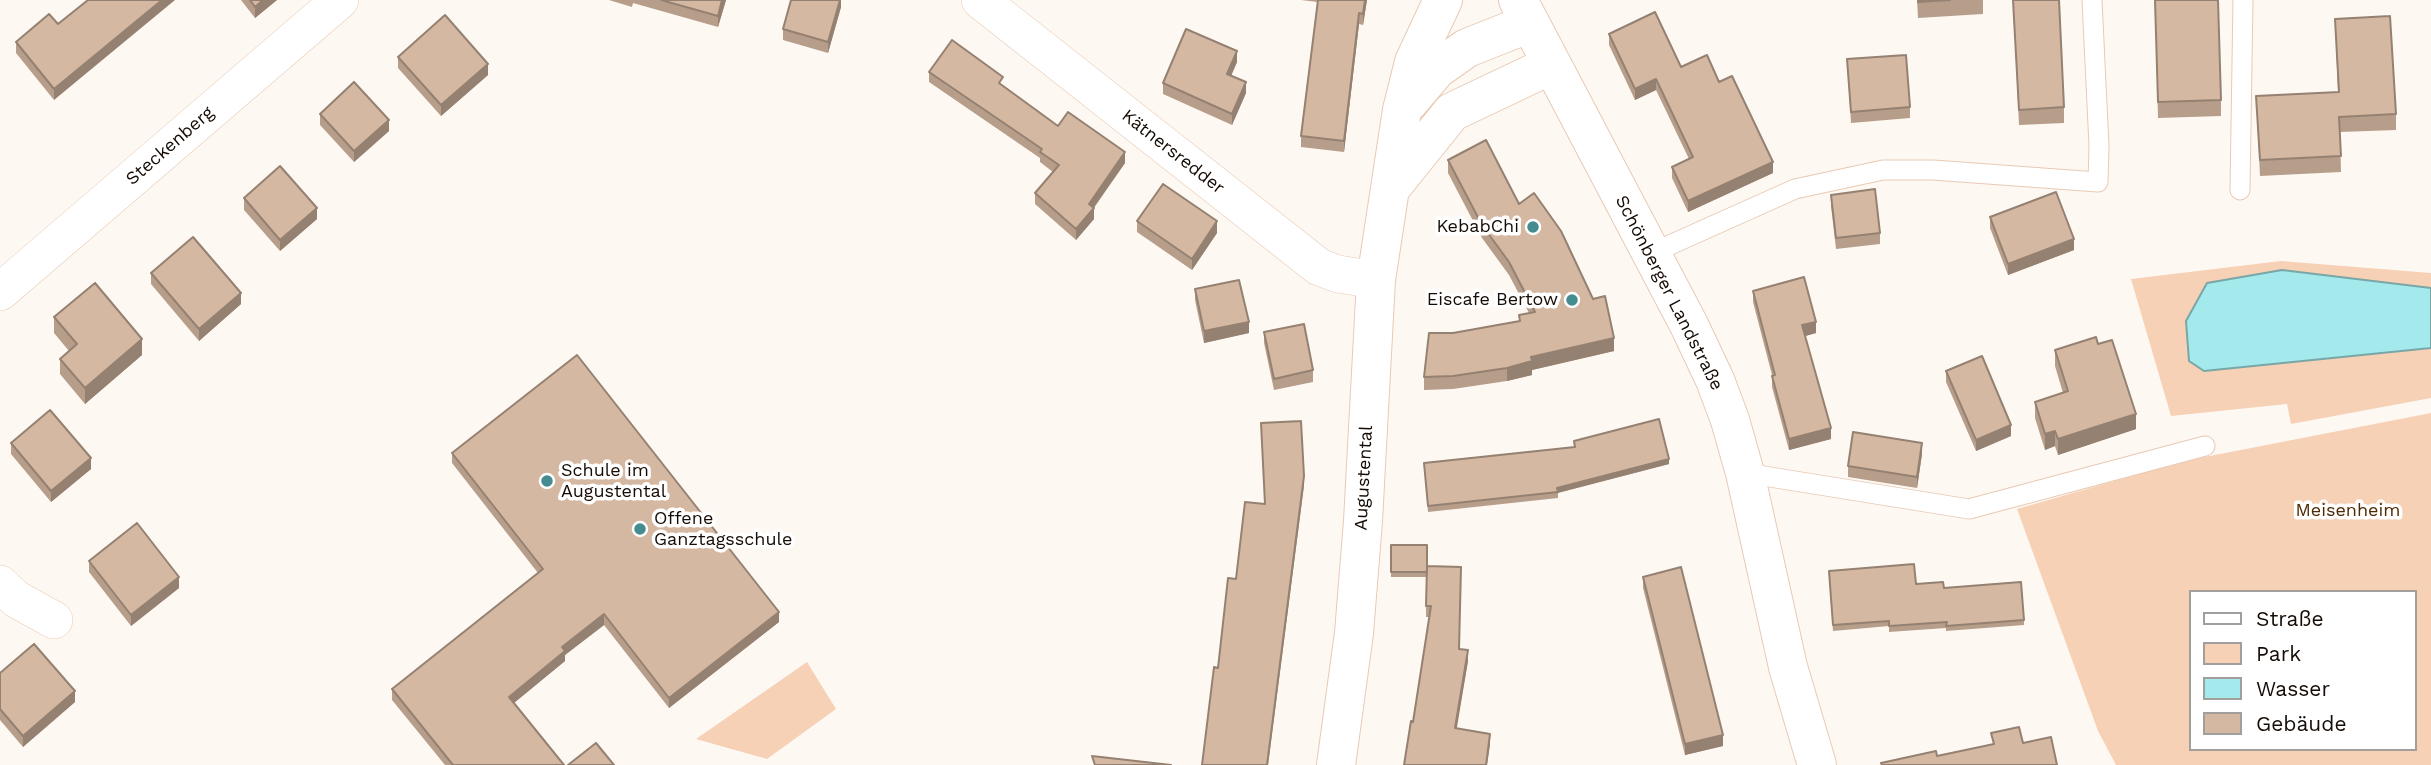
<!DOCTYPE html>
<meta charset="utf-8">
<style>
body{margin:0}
#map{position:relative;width:2431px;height:765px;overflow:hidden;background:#fef8f3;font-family:"Work Sans",sans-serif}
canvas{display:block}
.legend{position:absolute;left:2189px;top:590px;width:228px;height:161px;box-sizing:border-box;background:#fff;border:2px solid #a29e9b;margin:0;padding:9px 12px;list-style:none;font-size:21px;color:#160c05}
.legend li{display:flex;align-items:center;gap:14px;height:35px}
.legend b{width:35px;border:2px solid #a29e9b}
</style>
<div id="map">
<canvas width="2431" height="765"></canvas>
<ul class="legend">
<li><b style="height:9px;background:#fff"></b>Straße</li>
<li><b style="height:19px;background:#f6d1b6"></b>Park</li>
<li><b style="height:19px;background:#a4e9ec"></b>Wasser</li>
<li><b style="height:19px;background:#d5b8a2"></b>Gebäude</li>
</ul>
</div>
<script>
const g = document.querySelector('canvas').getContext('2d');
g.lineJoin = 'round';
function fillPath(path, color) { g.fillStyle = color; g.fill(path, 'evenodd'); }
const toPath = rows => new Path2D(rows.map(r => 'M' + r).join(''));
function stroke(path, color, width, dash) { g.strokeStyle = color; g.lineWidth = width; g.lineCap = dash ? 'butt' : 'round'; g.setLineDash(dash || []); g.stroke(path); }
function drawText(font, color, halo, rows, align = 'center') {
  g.font = font + ' "Work Sans",sans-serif'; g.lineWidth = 7; g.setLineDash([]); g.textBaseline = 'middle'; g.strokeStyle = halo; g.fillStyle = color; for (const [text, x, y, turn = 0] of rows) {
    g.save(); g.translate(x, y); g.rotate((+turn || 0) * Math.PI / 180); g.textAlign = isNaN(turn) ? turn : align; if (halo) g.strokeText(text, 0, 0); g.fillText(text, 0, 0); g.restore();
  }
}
fillPath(toPath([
 [2281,261,2431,273,2431,288,2282,270,2207,283,2186,321,2204,371,2431,348,2431,398,2291,424,2287,404,2171,416,2131,279],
 [2431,413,2431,765,2116,765,2098,731,2017,509,2184,461],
 [2191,592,2415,592,2415,749,2191,749],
 [807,662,836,709,767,759,696,739]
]), '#f6d1b6');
const water = toPath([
 [2282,270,2431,288,2431,348,2204,371,2189,361,2186,321,2207,283,2282,270]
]);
fillPath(water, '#a4e9ec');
stroke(water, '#79a7a7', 2);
const lane = toPath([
 [2240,190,2243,0],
 [1652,253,1795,189,1883,170,1933,170,2098,182,2099,146,2092,0],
 [1745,473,1969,509,2205,446]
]);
const street = toPath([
 [980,0,1319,267,1338,274,1376,280],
 [0,292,340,0],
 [0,584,16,599,54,620]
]);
const secondary = toPath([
 [1518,0,1689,325,1715,380,1730,420,1745,473,1788,667,1817,765],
 [1408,103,1437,69,1467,48,1530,23],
 [1390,189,1452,112,1551,65],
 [1336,765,1354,633,1363,521,1376,280,1402,110,1414,62,1443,0]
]);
stroke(lane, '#e8cab4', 21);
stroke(street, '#e8cab4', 38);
stroke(secondary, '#e8cab4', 40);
stroke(lane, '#fff', 19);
stroke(street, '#fff', 37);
stroke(secondary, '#fff', 38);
fillPath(toPath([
 [241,0,277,0,255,18],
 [609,0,726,0,718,27,633,3,632,7],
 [841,0,841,7,828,53,783,40,783,29],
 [1301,0,1367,0,1363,25,1359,24,1344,152,1301,147,1301,136,1318,2],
 [1917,0,1983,0,1983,14,1918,18],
 [2013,0,2064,107,2064,123,2019,125],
 [2155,0,2221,100,2221,116,2158,118],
 [2335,19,2396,114,2396,130,2340,132,2341,172,2260,176,2256,96,2338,92],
 [58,24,54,100,16,53,16,42],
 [1609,34,1681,67,1719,82,1773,173,1688,212,1672,178,1672,167,1689,159,1656,90,1635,100,1609,45],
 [398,57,488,75,441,116,398,68],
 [1847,59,1910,107,1910,118,1851,123],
 [1237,62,1231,76,1246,93,1232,125,1163,94,1163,83],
 [929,72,1003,86,1058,126,1125,163,1094,208,1094,219,1076,240,1035,204,1035,193,1053,172,1040,162,1040,158,929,82],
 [320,114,389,131,354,162,320,125],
 [1448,160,1519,204,1614,351,1532,370,1532,375,1507,381,1453,389,1424,390,1424,377,1453,333,1519,321,1519,315,1529,313,1509,275,1482,238,1448,173],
 [1831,195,1880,233,1880,244,1836,249,1831,206],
 [244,198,317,219,280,251,244,210],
 [1990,217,2074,250,2008,275,1990,228],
 [1137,221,1217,233,1192,270,1137,232],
 [151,273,241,304,199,341,151,284],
 [1195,289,1249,333,1204,343,1195,300],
 [1753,291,1816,333,1805,336,1831,439,1789,450,1772,387,1772,375,1753,302],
 [54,317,142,355,85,404,60,374,60,359,69,351,54,333],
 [1264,332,1313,370,1313,382,1274,390,1264,343],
 [2098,344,2136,429,2058,455,2055,446,2045,450,2035,418,2035,402,2063,393,2055,366,2055,350],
 [1946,371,2011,436,1976,451,1946,382],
 [1574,441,1669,464,1558,493,1558,498,1428,512,1424,463,1574,447],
 [11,443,91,469,51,502,11,454],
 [452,453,779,622,669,708,604,625,565,655,565,661,514,703,564,765,445,765,392,700,392,689,538,573,452,463],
 [1922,454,1917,488,1848,477,1848,466],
 [1391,545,1427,566,1459,649,1468,661,1456,729,1490,745,1413,722,1429,617,1426,617,1426,577,1391,577],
 [89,561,179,588,131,626,89,572],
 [1829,576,1916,584,1944,588,2024,620,2024,625,1946,631,1946,628,1889,632,1889,626,1833,631],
 [1643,577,1723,746,1685,755,1643,588],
 [0,673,75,702,23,747,0,720]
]), '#b79e8b');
fillPath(toPath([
 [162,0,175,0,54,100,54,89],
 [263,0,277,0,255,18,255,7],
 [722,0,726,0,718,27,718,16],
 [840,0,841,0,841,7,828,53,828,42],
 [1365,0,1367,0,1363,25,1363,14],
 [1359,13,1359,24,1344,152,1344,141],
 [1237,51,1237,62,1227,85,1227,74],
 [488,64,488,75,441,116,441,105],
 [1656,79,1656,90,1635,100,1635,89],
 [1246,82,1246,93,1232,125,1232,114],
 [389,120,389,131,354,162,354,151],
 [1125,152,1125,163,1091,211,1094,208,1094,219,1076,240,1076,229,1089,204],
 [1773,162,1773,173,1688,212,1688,201],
 [317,208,317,219,280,251,280,240],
 [1217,221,1217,233,1192,270,1192,259],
 [2074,239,2074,250,2008,275,2008,264],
 [241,293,241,304,199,341,199,329],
 [1249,322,1249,333,1204,343,1204,331],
 [1816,322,1816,333,1802,337,1802,325],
 [1614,338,1614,351,1532,370,1532,375,1507,381,1507,368,1531,357],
 [142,339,142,355,85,404,85,388],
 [2136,414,2136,429,2058,455,2058,439],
 [2011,425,2011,436,1976,451,1976,440],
 [1831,428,1831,439,1789,450,1789,439],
 [2055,431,2055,446,2045,450,2045,434],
 [1922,443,1922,454,1917,488,1917,477],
 [91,458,91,469,51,502,51,491],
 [1669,459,1669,464,1557,493,1557,488],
 [1304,476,1304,486,1268,765,1267,765],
 [179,577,179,588,131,626,131,615],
 [779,612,779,622,669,708,669,698],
 [604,614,604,625,565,655,565,661,509,707,509,697,562,647],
 [1468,650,1468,661,1455,739,1455,728],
 [75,691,75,702,23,747,23,736],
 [1490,734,1490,745,1487,765,1486,765],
 [1723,735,1723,746,1685,755,1685,744]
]), '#958171');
const building = toPath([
 [88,0,162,0,54,89,16,42,49,14,58,24,88,0],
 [250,0,263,0,255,7,250,0],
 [661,0,722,0,718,16,661,0],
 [791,0,840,0,828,42,783,29,791,0],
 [1318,0,1365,0,1363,14,1359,13,1344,141,1301,136,1318,0],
 [1918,0,1950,0,1918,2,1918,0],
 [2013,0,2059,0,2064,107,2019,110,2013,0],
 [2155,0,2218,0,2221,100,2158,102,2155,0],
 [1655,12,1681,67,1707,55,1719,82,1732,76,1773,162,1688,201,1672,167,1693,157,1656,79,1635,89,1609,34,1655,12],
 [445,15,488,64,441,105,398,57,445,15],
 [2390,16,2396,114,2339,117,2341,156,2260,160,2256,96,2339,92,2335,19,2390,16],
 [1186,29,1237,51,1227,74,1246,82,1232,114,1163,83,1186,29],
 [952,40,1003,77,999,83,1058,126,1068,112,1125,152,1089,204,1094,208,1076,229,1035,193,1059,165,1040,152,1042,149,929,72,952,40],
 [1906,55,1910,107,1851,112,1847,59,1906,55],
 [354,82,389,120,354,151,320,114,354,82],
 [1486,140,1519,204,1534,193,1561,231,1593,299,1605,296,1614,338,1531,357,1532,361,1507,368,1453,376,1424,377,1429,333,1453,333,1520,321,1519,315,1535,312,1509,262,1482,225,1448,160,1486,140],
 [280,166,317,208,280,240,244,198,280,166],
 [1163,184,1217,221,1192,259,1137,221,1163,184],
 [1875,189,1880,233,1836,238,1831,195,1875,189],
 [2056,192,2074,239,2008,264,1990,217,2056,192],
 [193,237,241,293,199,329,151,273,193,237],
 [1804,277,1816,322,1802,325,1831,428,1789,439,1772,376,1775,375,1753,291,1804,277],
 [1239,280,1249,322,1204,331,1195,289,1239,280],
 [95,283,142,339,85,388,60,359,77,344,54,317,95,283],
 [1304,324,1313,370,1274,379,1264,332,1304,324],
 [2096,337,2098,344,2112,340,2136,414,2058,439,2055,431,2045,434,2035,402,2068,391,2055,350,2096,337],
 [577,355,779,612,669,698,604,614,562,647,565,651,509,697,564,765,453,765,392,689,543,569,452,453,577,355],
 [1982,356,2011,425,1976,440,1946,371,1982,356],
 [50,410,91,458,51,491,11,443,50,410],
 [1659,419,1669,459,1557,488,1558,492,1428,506,1424,463,1575,447,1574,441,1659,419],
 [1301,421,1304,476,1267,765,1202,765,1214,667,1218,668,1228,578,1236,579,1245,502,1265,504,1261,423,1301,421],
 [1853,432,1922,443,1917,477,1848,466,1853,432],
 [137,523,179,577,131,615,89,561,137,523],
 [1391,545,1427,545,1427,572,1391,572,1391,545],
 [1914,564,1916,584,1943,582,1944,588,2021,582,2024,620,1946,626,1947,622,1889,626,1889,621,1833,625,1829,571,1914,564],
 [1427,566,1461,567,1459,649,1468,650,1455,728,1490,734,1486,765,1404,765,1411,721,1413,722,1431,606,1426,606,1427,566],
 [1681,567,1723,735,1685,744,1643,577,1681,567],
 [34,644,75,691,23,736,0,709,0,673,34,644],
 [2019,727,2023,743,2051,737,2057,765,1882,765,1881,763,1936,751,1937,756,1994,744,1991,733,2019,727],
 [596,743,614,765,568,765,596,743],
 [1092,756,1171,765,1095,765,1092,756]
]);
fillPath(building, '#d5b8a2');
stroke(building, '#958171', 2);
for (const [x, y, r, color] of [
 [1533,227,7,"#448c90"],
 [1572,300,7,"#448c90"],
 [547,481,7,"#448c90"],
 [640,529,7,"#448c90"]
]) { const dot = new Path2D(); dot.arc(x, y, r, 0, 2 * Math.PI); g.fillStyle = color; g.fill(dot); stroke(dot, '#fff', 2.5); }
drawText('18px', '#160c05', '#fff', [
 ["Steckenberg",170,146,-41],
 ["Kätnersredder",1173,152,38],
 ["Schönberger Landstraße",1669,293,63],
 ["Augustental",1364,478,-87]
]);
drawText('18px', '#160c05', '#fff', [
 ["KebabChi",1519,227],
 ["Eiscafe Bertow",1558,300],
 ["Schule im",561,471,"left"],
 ["Augustental",561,492,"left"],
 ["Offene",654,519,"left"],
 ["Ganztagsschule",654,540,"left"]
], 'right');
drawText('18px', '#512900', '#fff', [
 ["Meisenheim",2348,511]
]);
</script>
